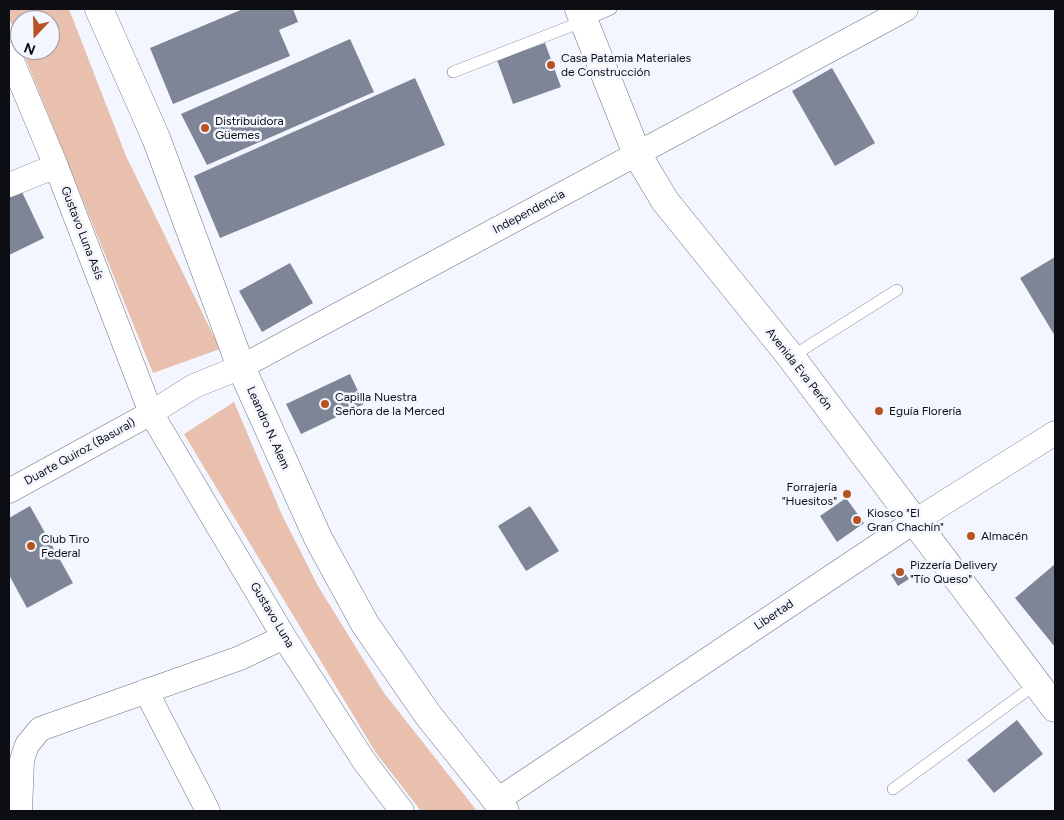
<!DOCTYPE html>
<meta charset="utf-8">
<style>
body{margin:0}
#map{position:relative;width:1064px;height:820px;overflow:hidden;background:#f3f6fe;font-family:Figtree,sans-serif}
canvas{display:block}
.frame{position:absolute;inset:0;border:10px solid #0c0e14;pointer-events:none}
.north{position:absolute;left:10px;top:10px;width:50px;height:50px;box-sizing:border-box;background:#f3f6fe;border:1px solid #9799a0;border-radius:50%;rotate:201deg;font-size:14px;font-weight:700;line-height:20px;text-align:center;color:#0c0e14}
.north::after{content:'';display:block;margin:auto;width:18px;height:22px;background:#b75222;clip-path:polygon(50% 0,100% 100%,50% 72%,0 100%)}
</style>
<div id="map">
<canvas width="1064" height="820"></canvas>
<div class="frame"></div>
<div class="north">N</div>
</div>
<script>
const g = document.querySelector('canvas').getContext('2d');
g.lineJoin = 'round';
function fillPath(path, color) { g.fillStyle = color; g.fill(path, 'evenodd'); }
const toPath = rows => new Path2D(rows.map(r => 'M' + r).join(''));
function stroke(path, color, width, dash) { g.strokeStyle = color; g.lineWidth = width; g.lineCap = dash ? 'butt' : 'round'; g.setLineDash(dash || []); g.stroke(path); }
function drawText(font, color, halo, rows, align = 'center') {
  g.font = font + ' Figtree,sans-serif'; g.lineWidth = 5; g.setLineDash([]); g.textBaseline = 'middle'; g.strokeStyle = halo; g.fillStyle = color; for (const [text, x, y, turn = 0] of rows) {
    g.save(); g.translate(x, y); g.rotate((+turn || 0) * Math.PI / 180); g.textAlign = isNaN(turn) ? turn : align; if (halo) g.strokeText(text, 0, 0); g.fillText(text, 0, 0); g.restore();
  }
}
fillPath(toPath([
 [9,9,69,9,126,156,220,349,153,373,22,50,50,50,50,20,20,20,20,46,9,18],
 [234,402,282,515,318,586,384,693,477,811,421,811,376,753,184,434]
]), '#e9bfae');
fillPath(toPath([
 [243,9,293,9,298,22,279,30,290,56,173,104,150,48],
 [350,39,374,92,207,165,181,114],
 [545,43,561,87,513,104,497,60],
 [832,68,875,143,835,166,792,91],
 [415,78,445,145,220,238,194,176],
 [22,192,44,238,9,255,9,198],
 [1055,257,1055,336,1020,278],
 [290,263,313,303,262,332,239,291],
 [350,374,364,404,301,434,286,404],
 [846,498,864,523,837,542,820,516],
 [30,506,73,583,27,608,9,575,9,518],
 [530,506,559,551,526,571,498,526],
 [1055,564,1055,647,1015,598],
 [901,568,909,579,898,586,891,575],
 [1017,720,1043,754,994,793,967,760]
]), '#7e8596');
const service = toPath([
 [453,72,584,21,611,9],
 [791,357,897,290],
 [893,789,1036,684]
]);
const minor = toPath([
 [9,54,56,166,151,413,284,637,364,761,402,811],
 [9,185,56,166],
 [9,491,151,413,194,386,241,367,906,9],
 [146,691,208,811],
 [496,801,915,521,1055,433],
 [20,811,22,760,27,745,40,729,240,658,284,637]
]);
const tertiary = toPath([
 [99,9,156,138,241,367,318,538,365,624,428,715,505,811]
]);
const secondary = toPath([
 [579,9,637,154,665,201,791,357,1055,708]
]);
stroke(service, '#6c7383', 12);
stroke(minor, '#6c7383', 25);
stroke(tertiary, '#6c7383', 29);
stroke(secondary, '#6c7383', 29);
stroke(service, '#fff', 11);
stroke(minor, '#fff', 24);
stroke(tertiary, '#fff', 28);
stroke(secondary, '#fff', 28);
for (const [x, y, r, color] of [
 [551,65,5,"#b75222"],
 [205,128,5,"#b75222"],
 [325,404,5,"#b75222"],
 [879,411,5,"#b75222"],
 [847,494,5,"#b75222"],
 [857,520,5,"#b75222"],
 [971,536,5,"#b75222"],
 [31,546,5,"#b75222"],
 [900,572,5,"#b75222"]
]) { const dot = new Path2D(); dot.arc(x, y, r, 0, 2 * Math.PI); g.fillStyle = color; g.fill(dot); stroke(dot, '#f3f6fe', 2); }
drawText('12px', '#0c0e14', '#f3f6fe', [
 ["Casa Patamia Materiales",561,58],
 ["de Construcción",561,72],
 ["Distribuidora",215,121],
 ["Güemes",215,135],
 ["Capilla Nuestra",335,397],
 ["Señora de la Merced",335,411],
 ["Eguía Florería",889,411],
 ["Forrajería",837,487,"right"],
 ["\"Huesitos\"",837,501,"right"],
 ["Kiosco \"El",867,513],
 ["Gran Chachín\"",867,527],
 ["Almacén",981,536],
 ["Club Tiro",41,539],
 ["Federal",41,553],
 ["Pizzería Delivery",910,565],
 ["\"Tío Queso\"",910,579]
], 'left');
drawText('12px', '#0c0e14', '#f3f6fe', [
 ["Independencia",529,212,-28],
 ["Gustavo Luna Asís",82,233,69],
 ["Avenida Eva Perón",799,369,52],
 ["Leandro N. Alem",268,428,66],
 ["Duarte Quiroz (Basural)",80,452,-29],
 ["Gustavo Luna",272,615,59],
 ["Libertad",774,615,-34]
]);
</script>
